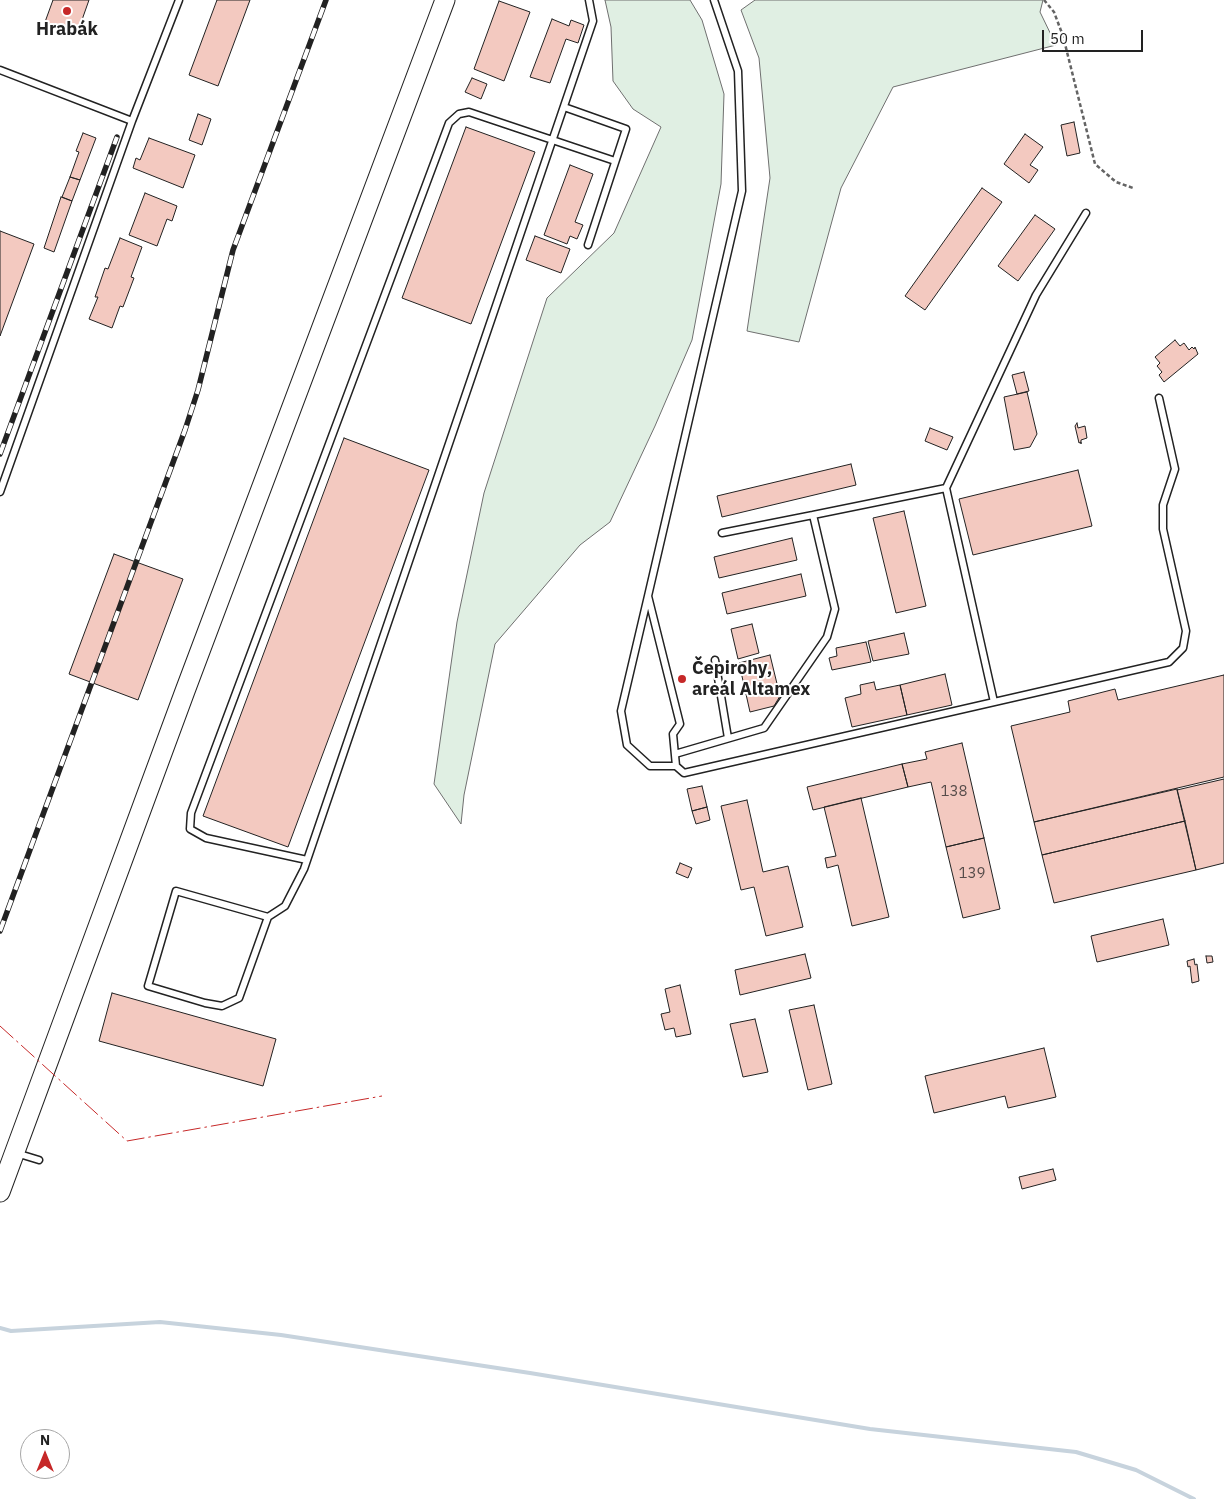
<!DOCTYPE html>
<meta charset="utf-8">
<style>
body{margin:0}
#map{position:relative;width:1224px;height:1499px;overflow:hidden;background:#fff;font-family:"IBM Plex Sans",sans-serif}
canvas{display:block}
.north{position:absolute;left:20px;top:1429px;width:50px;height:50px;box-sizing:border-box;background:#fff;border:1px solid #a7a7a7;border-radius:50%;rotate:0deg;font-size:14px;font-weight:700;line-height:20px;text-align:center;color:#222}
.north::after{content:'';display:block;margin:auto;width:18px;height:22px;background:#c62828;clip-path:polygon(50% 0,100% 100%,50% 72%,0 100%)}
.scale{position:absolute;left:1042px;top:30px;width:101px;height:22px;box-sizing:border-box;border:2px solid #222;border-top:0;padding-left:6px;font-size:15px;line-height:18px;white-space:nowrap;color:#222;-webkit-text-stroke:4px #fff;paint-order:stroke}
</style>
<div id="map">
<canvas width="1224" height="1499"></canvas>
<div class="north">N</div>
<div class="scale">50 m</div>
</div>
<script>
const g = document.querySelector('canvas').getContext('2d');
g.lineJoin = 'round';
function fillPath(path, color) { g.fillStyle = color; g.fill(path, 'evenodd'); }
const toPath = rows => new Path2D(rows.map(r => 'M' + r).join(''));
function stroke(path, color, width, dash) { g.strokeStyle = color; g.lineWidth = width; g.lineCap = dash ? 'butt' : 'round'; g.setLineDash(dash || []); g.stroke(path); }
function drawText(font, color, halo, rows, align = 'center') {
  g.font = font + ' "IBM Plex Sans",sans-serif'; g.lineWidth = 4; g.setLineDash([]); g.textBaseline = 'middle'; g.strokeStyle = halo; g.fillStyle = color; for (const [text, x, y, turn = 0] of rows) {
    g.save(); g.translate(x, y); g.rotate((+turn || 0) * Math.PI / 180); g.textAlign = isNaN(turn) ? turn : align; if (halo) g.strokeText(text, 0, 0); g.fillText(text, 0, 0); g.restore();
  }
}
const green = toPath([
 [605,0,690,0,702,20,724,94,721,184,692,340,655,426,610,522,580,545,495,644,464,795,461,824,434,784,457,622,484,493,547,298,614,233,661,127,633,109,613,81,611,27,605,0],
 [755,0,1043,0,1040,12,1056,45,893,87,841,188,799,342,747,331,770,178,759,58,741,10,755,0]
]);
fillPath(green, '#e0efe3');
stroke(green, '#6f6f6f', 1);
stroke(toPath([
 [0,1328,11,1331,160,1322,281,1335,530,1373,870,1429,1076,1452,1136,1470,1194,1499]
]), '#c7d3dd', 4);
const building = toPath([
 [53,0,89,0,77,34,45,22,53,0],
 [217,0,250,0,218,86,189,75,217,0],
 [499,1,530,12,504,81,474,69,499,1],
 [552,19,569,26,571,20,584,25,578,43,566,39,550,83,530,77,552,19],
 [472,78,487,84,481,99,465,92,472,78],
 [198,114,211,119,202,145,189,140,198,114],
 [1074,122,1080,153,1067,156,1061,125,1074,122],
 [466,127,535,152,471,324,402,298,466,127],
 [83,133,96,138,80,180,70,177,79,152,76,151,83,133],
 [1025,134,1043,147,1030,165,1038,170,1029,183,1004,164,1025,134],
 [149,138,195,155,183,188,133,168,136,158,140,160,149,138],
 [570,165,593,174,575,222,583,225,577,239,570,236,567,244,544,235,570,165],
 [70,177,80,180,72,201,62,197,70,177],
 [982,188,1002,202,925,310,905,296,982,188],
 [145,193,177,206,172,221,167,219,157,246,129,235,145,193],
 [61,197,72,201,54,252,44,248,61,197],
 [1035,215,1055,229,1018,281,998,266,1035,215],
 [0,231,34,244,0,336,0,231],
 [535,236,570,249,561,273,526,260,535,236],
 [120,238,142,247,131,277,134,278,123,307,120,306,112,328,89,319,98,297,95,297,105,268,108,269,120,238],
 [1175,340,1180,346,1184,343,1189,350,1192,347,1194,349,1195,347,1198,354,1164,382,1159,375,1162,372,1157,366,1160,363,1155,357,1175,340],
 [1024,372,1029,391,1017,394,1012,375,1024,372],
 [1027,392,1037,434,1030,447,1014,450,1004,397,1027,392],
 [1077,423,1078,428,1085,426,1087,438,1081,440,1081,444,1081,442,1079,443,1075,426,1077,423],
 [930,428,953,437,947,450,925,441,930,428],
 [344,438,429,470,288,847,203,816,344,438],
 [851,464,856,485,722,517,717,496,851,464],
 [1078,470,1092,526,973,555,959,499,1078,470],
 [904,511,926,606,896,613,873,518,904,511],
 [792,538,797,560,719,578,714,557,792,538],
 [114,554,183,579,138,700,69,674,114,554],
 [801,574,806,596,727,614,722,593,801,574],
 [752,624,759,653,738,659,731,629,752,624],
 [904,633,909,654,873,661,868,641,904,633],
 [866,642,871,662,832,670,829,658,837,656,836,648,866,642],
 [770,655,780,696,774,706,750,712,739,663,770,655],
 [945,674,952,705,907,715,900,685,945,674],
 [1224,675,1224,777,1034,822,1011,726,1070,712,1068,701,1115,689,1118,700,1224,675],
 [874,682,876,690,900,685,907,715,852,727,845,698,861,694,860,685,874,682],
 [962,743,984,838,946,847,931,782,908,787,902,764,927,759,925,752,962,743],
 [902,764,908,787,813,810,807,787,902,764],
 [1224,779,1224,863,1196,870,1177,790,1224,779],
 [702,786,707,807,692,811,687,789,702,786],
 [1177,789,1185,821,1042,855,1034,822,1177,789],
 [861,798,889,917,852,926,838,865,827,868,825,858,836,856,824,807,861,798],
 [747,800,763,872,788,866,803,927,766,936,754,887,741,890,721,806,747,800],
 [707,807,710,820,696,824,692,811,707,807],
 [1185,821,1196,870,1054,903,1042,855,1185,821],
 [984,838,1000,909,963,918,946,847,984,838],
 [680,863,692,868,688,878,676,873,680,863],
 [1163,919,1169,945,1097,962,1091,936,1163,919],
 [805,954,811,978,740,995,735,970,805,954],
 [1206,956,1212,956,1213,962,1207,963,1206,956],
 [1194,959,1195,965,1197,964,1199,981,1192,983,1190,966,1188,967,1187,961,1194,959],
 [680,985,691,1034,676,1037,674,1028,665,1030,661,1014,670,1012,665,989,680,985],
 [112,993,276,1039,263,1086,99,1041,112,993],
 [814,1005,832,1084,808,1090,789,1010,814,1005],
 [755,1019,768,1072,743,1077,730,1024,755,1019],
 [1044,1048,1056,1097,1008,1108,1005,1096,934,1113,925,1076,1044,1048],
 [1053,1169,1056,1180,1022,1189,1019,1177,1053,1169]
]);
fillPath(building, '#f3c9c0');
stroke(building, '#222', 1);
const service = toPath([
 [0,70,132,121],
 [564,107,626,129,588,245],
 [0,492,132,121,179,0],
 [813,515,946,488],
 [648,596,680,724,673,734,676,766,650,766,627,745,621,711,648,596,742,191,738,71,714,0],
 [715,660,728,738],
 [994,702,946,488,1036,295,1086,213],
 [675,754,764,728,827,637,835,609,813,515,722,533],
 [676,766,684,773,1169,662,1183,648,1186,631,1163,529,1163,505,1175,469,1159,398],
 [307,860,206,838,190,829,191,813,449,123,459,114,469,112,615,161],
 [268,917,176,891,148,986,205,1003,222,1006,239,998,268,917,285,906,304,869,593,21,589,0],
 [16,1153,39,1160]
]);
const primary = toPath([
 [0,1192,185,691,445,0]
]);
stroke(service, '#222', 9);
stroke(primary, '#222', 21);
stroke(toPath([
 [1044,0,1054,12,1063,36,1095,164,1116,182,1133,188]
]), '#646464', 2.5, [4, 2.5]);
stroke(service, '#fff', 6);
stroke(primary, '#fff', 19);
const rail = toPath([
 [0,454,117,137],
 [0,931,185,430,198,390,233,250,326,0]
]);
stroke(rail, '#222', 5.5);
stroke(rail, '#fff', 4, [11]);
stroke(toPath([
 [0,1026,127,1141,382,1096]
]), '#c62828', 1, [18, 4, 2.5, 4]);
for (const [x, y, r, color] of [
 [67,11,5,"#c62828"],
 [682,679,5,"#c62828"]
]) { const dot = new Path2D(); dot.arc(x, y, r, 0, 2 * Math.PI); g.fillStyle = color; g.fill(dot); stroke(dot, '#fff', 2); }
drawText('15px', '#564c4a', null, [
 ["138",954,792],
 ["139",972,874]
]);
drawText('bold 18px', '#222', '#fff', [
 ["Hrabák",67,30],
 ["Čepirohy,",692,669,"left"],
 ["areál Altamex",692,690,"left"]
]);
</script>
